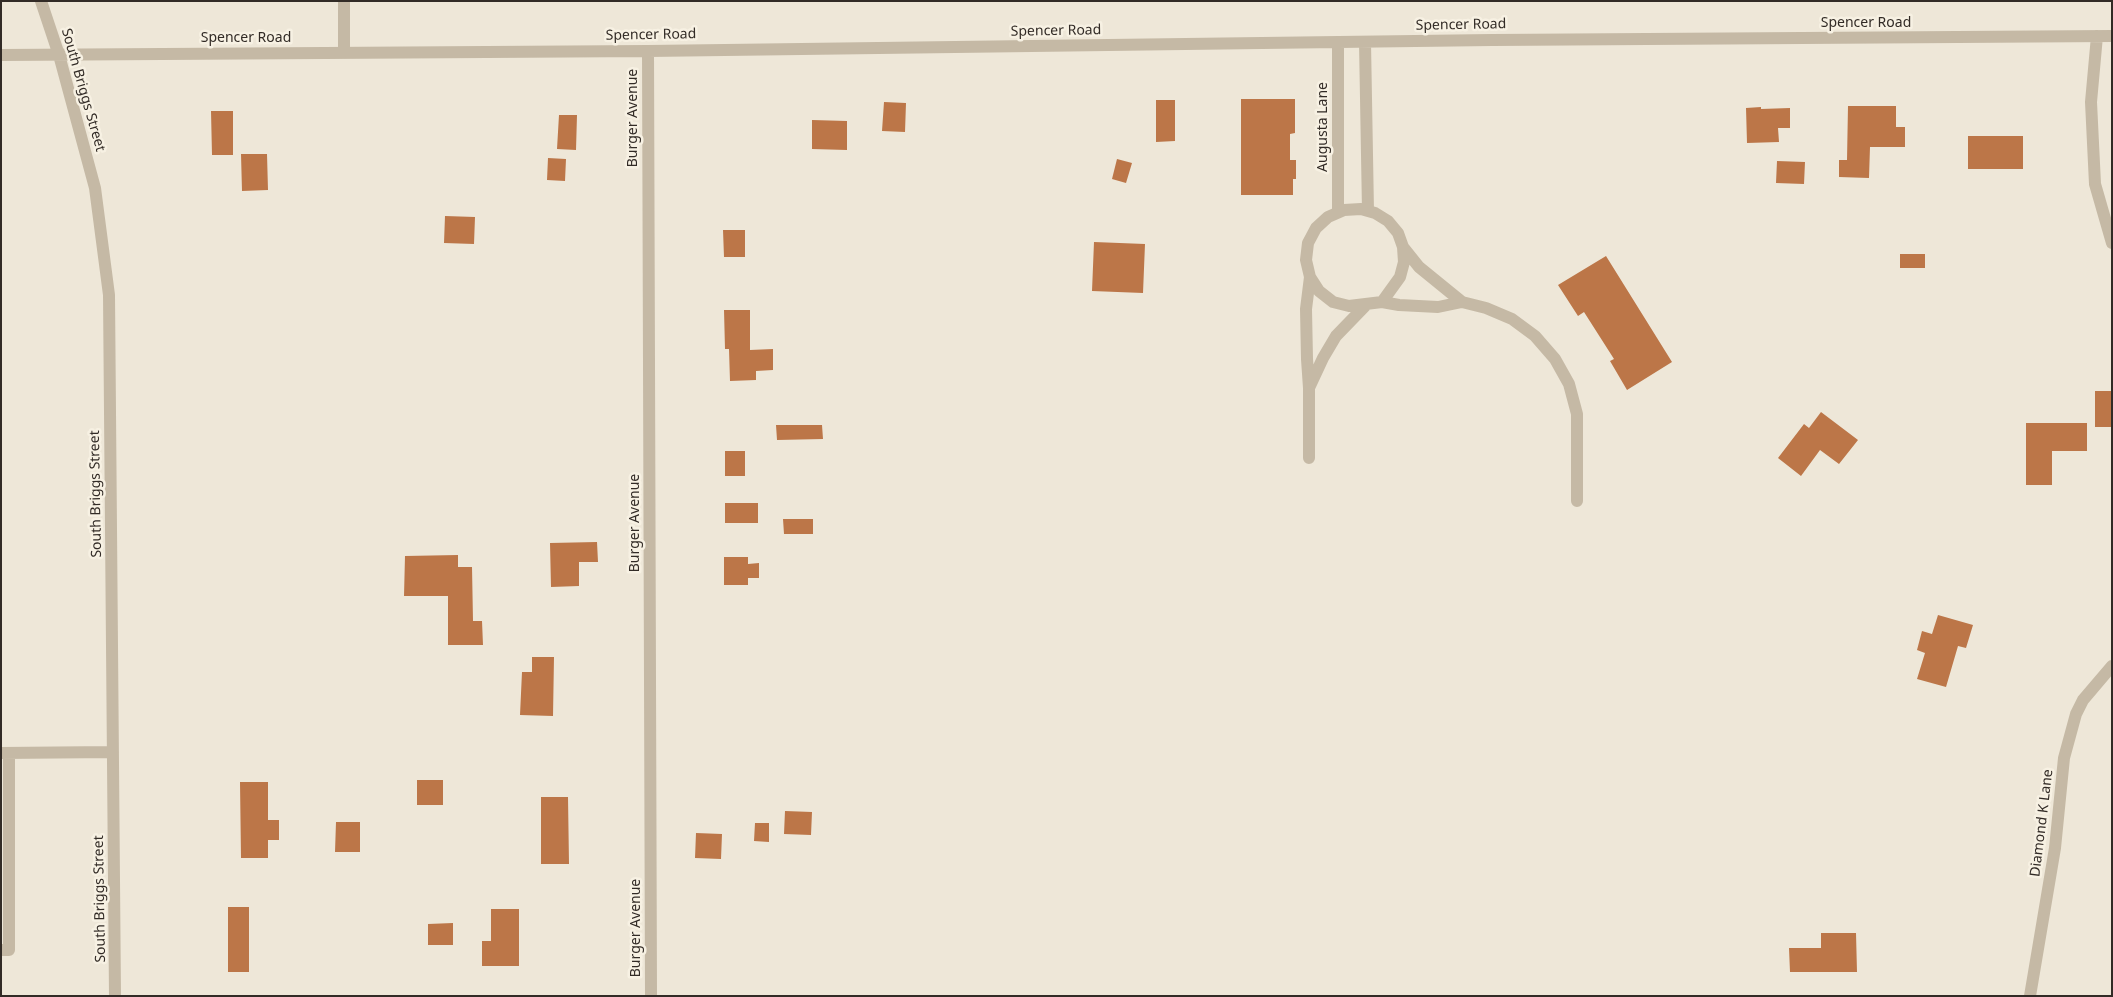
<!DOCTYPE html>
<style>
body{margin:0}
#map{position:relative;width:2113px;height:997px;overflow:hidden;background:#eee7d8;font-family:"Noto Sans",sans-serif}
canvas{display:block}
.frame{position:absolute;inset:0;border:2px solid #322b26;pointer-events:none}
</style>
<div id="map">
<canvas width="2113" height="997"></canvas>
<div class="frame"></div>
</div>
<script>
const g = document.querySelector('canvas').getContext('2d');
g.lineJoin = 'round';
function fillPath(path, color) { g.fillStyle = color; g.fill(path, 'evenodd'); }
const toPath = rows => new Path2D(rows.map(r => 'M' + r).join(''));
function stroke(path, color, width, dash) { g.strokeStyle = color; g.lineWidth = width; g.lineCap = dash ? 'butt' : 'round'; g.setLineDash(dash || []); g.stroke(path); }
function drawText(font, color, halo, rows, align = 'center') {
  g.font = font + ' "Noto Sans",sans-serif'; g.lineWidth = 5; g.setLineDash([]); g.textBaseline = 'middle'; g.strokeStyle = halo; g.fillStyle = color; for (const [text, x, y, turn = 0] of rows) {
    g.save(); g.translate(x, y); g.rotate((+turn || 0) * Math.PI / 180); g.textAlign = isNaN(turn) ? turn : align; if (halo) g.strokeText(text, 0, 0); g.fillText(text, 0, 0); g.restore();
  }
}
fillPath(toPath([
 [1241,99,1295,99,1295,133,1290,134,1290,160,1296,160,1296,179,1293,179,1293,195,1241,195],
 [1156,100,1175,100,1175,141,1156,142],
 [884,102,906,103,905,132,882,131],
 [1848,106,1896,106,1896,127,1905,127,1905,147,1870,147,1869,178,1839,177,1839,160,1847,160],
 [1761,107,1761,109,1790,108,1790,128,1778,128,1779,142,1747,143,1746,108],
 [211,111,233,111,233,155,212,155],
 [559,115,577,115,576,150,557,149],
 [812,120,847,121,847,150,812,149],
 [1968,136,2023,136,2023,169,1968,169],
 [241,154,267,154,268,190,242,191],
 [548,158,566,159,565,181,547,180],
 [1117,159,1132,163,1126,183,1112,179],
 [1777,161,1805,162,1804,184,1776,183],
 [445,216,475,217,474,244,444,243],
 [723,230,745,230,745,257,724,257],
 [1094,242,1145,244,1143,293,1092,291],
 [1900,254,1925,254,1925,268,1900,268],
 [1606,256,1672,362,1627,390,1610,361,1614,359,1584,312,1578,316,1558,285],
 [724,310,750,310,750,350,773,349,773,370,756,371,756,380,730,381,729,349,725,349],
 [2095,391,2112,391,2112,427,2095,427],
 [1821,412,1858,440,1839,464,1820,450,1801,476,1778,458,1804,424,1809,428],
 [2026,423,2087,423,2087,451,2052,451,2052,485,2026,485],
 [776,425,822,425,823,439,777,440],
 [725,451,745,451,745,476,725,476],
 [725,503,758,503,758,523,725,523],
 [783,519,813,519,813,534,784,534],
 [597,542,598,562,579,562,579,586,551,587,550,543],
 [458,555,458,567,472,567,473,621,482,621,483,645,448,645,448,596,404,596,405,556],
 [724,557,748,557,748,564,759,563,759,578,748,578,748,585,724,585],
 [1938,615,1973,625,1966,648,1958,646,1946,687,1917,679,1925,653,1917,650,1922,631,1932,634],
 [532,657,554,657,553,716,520,715,522,672,532,672],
 [417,780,443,780,443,805,417,805],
 [240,782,268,782,268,820,279,820,279,840,268,840,268,858,241,858],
 [541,797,568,797,569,864,541,864],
 [785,811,812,812,811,835,784,834],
 [336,822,360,822,360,852,335,852],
 [755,823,769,823,769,842,754,841],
 [696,833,722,834,721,859,695,858],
 [228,907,249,907,249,972,228,972],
 [491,909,519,909,519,966,482,966,482,941,491,941],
 [453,923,453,945,428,945,428,924],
 [1821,933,1856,933,1857,972,1790,972,1789,948,1821,948]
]), '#bc7648');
stroke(toPath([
 [41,1,59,55,95,188,109,295,115,996],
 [344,1,344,53],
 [2097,36,2091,102,2095,184,2112,243],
 [1338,42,1338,212],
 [1365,42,1368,211],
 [648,51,651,996],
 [1,55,648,51,1492,40,2112,36],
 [1361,209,1375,213,1388,221,1398,233,1403,247,1404,262,1400,277,1382,302,1349,306,1333,302,1319,291,1310,277,1306,260,1308,243,1316,228,1328,217,1344,210,1361,209],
 [1403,247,1419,267,1462,302,1486,308,1512,319,1535,336,1555,359,1569,384,1577,414,1577,501],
 [1382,302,1399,305,1438,307,1462,302],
 [1309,388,1323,358,1336,336,1366,305],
 [1309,458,1309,388,1307,359,1306,309,1310,277],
 [1,753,113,752],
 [1,950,9,950,9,753],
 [2030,996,2055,848,2064,758,2076,714,2083,700,2112,666]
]), '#c5b9a5', 12);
drawText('14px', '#322b26', '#f7f1e3', [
 ["Spencer Road",1866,23],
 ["Spencer Road",1461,25,-1],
 ["Spencer Road",1056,31,-1],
 ["Spencer Road",651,35,-1],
 ["Spencer Road",246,38],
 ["South Briggs Street",83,90,74],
 ["Burger Avenue",633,118,-90],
 ["Augusta Lane",1323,127,-90],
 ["South Briggs Street",96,494,-91],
 ["Burger Avenue",635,523,-90],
 ["Diamond K Lane",2042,823,-83],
 ["South Briggs Street",100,899,-91],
 ["Burger Avenue",636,928,-90]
]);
</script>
